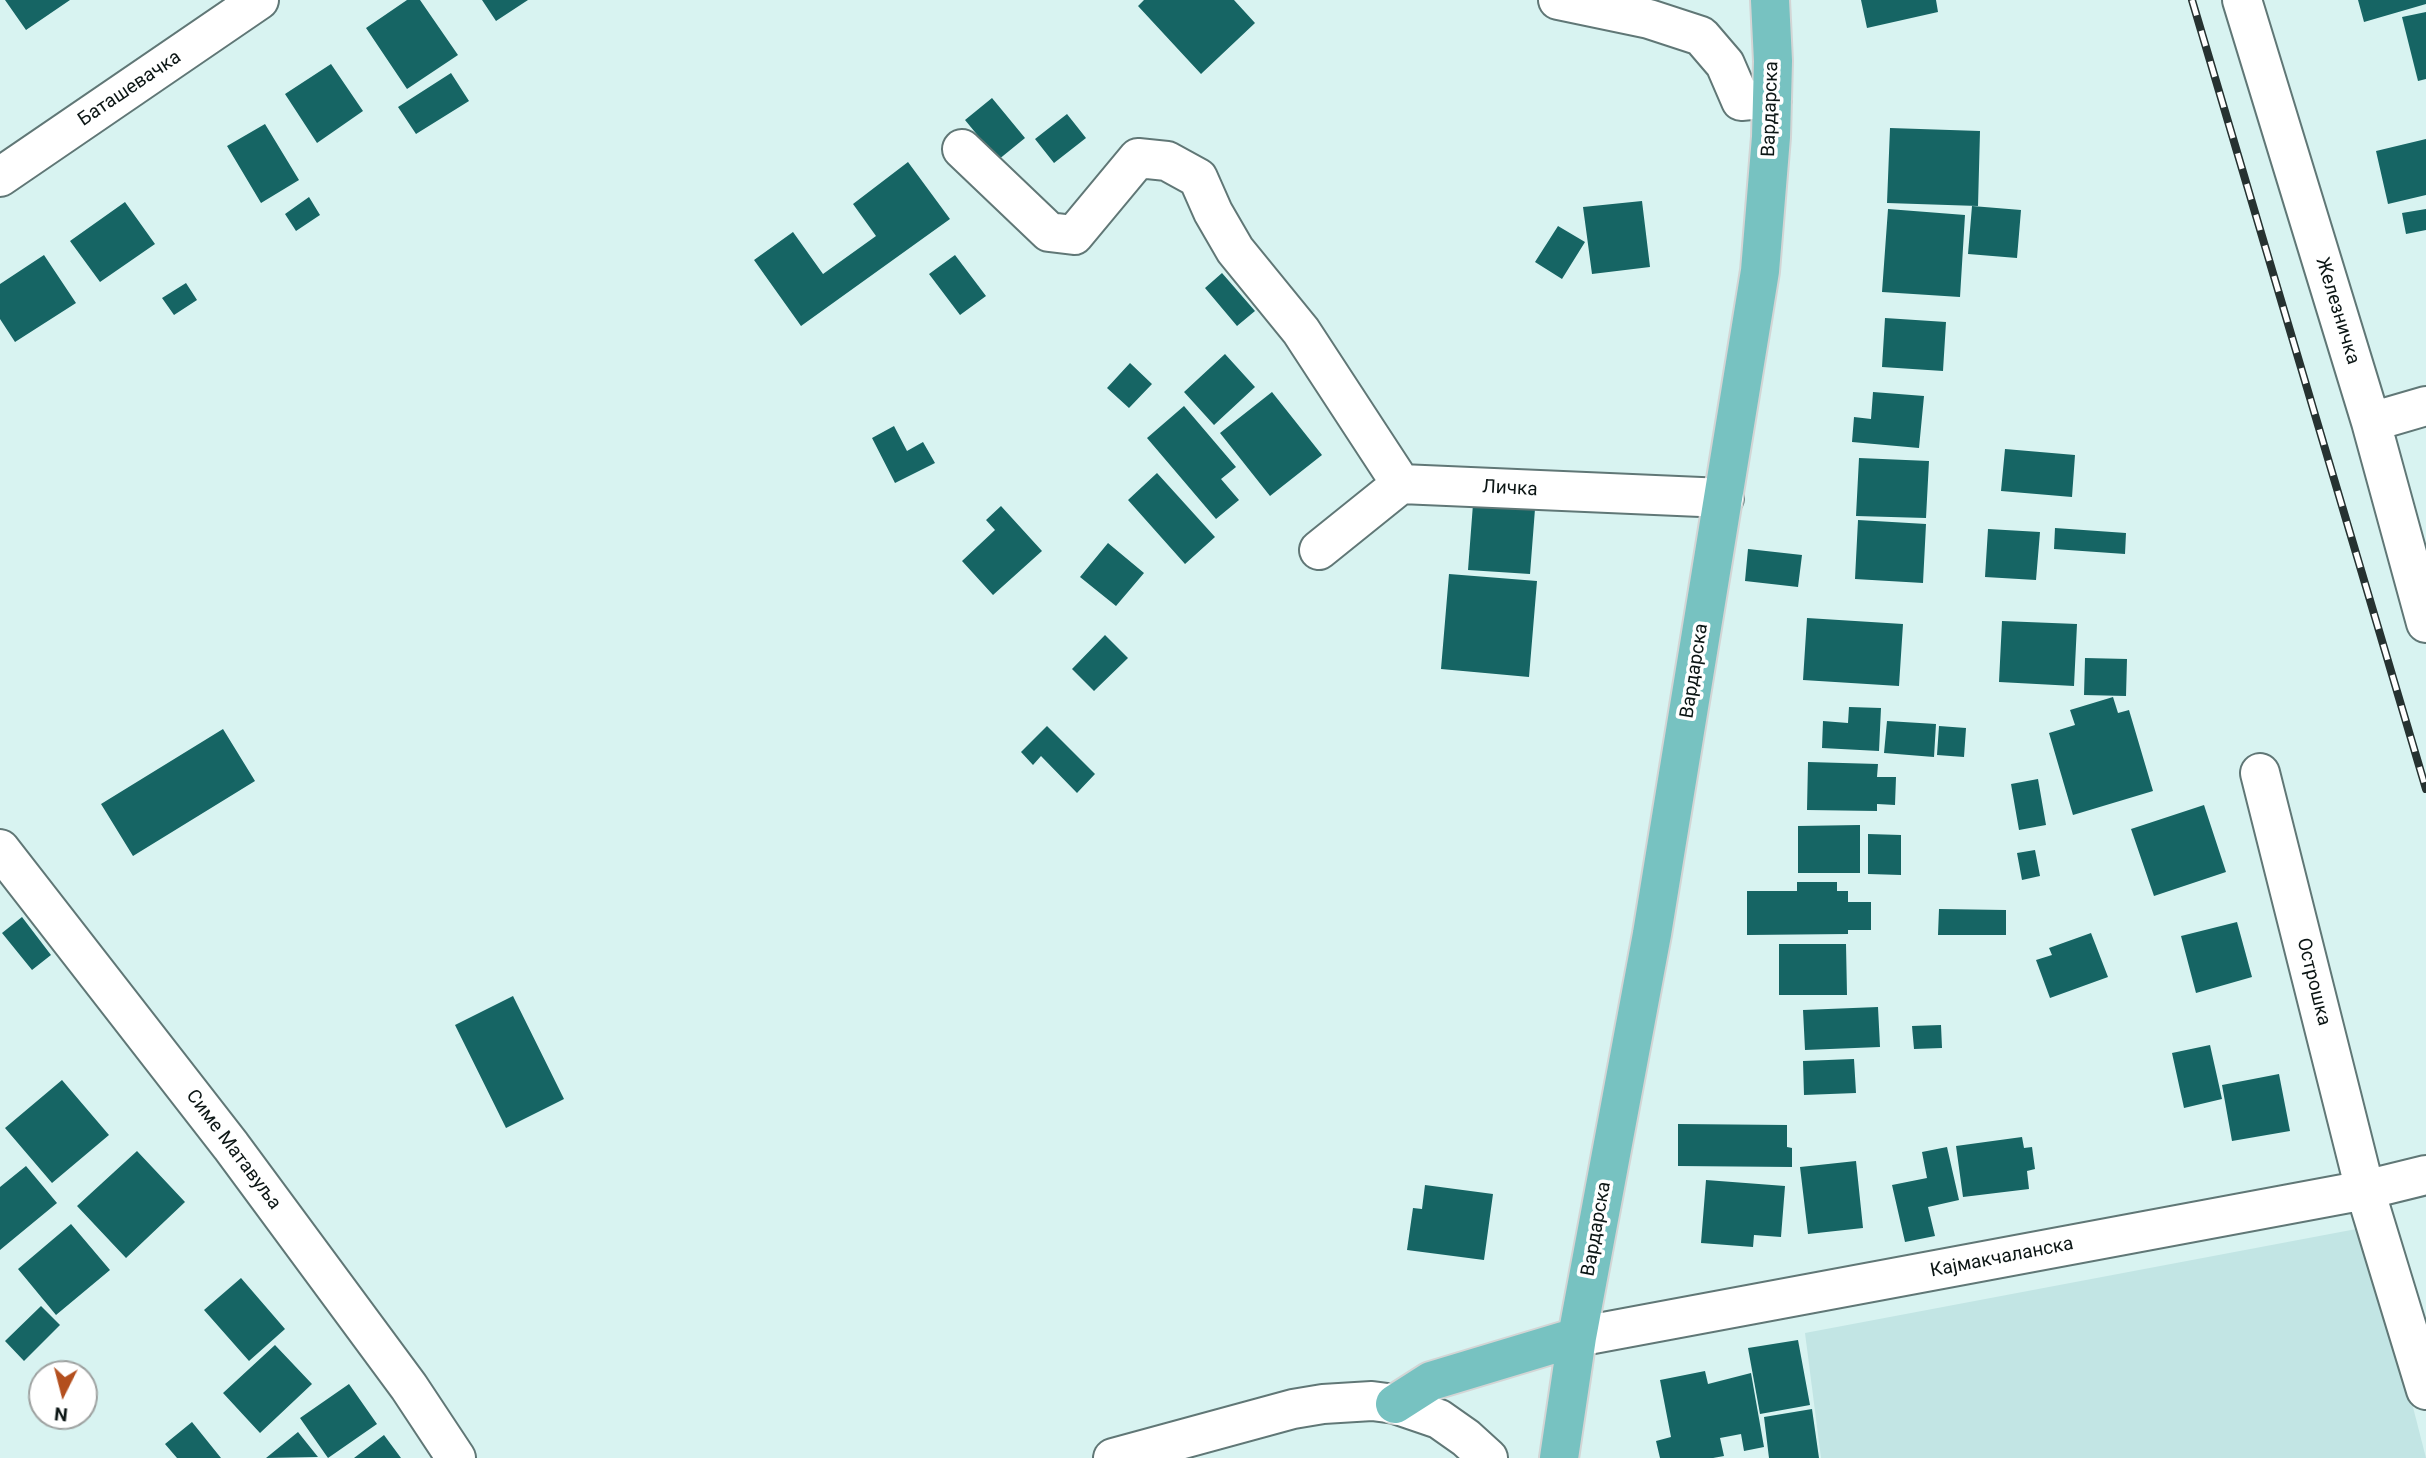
<!DOCTYPE html>
<meta charset="utf-8">
<style>
body{margin:0}
#map{position:relative;width:2426px;height:1458px;overflow:hidden;background:#d8f3f1;font-family:Roboto,sans-serif}
canvas{display:block}
.north{position:absolute;left:28px;top:1360px;width:70px;height:70px;box-sizing:border-box;background:#fff;border:2px solid #9ea2a1;border-radius:50%;rotate:186deg;font-size:19px;font-weight:700;line-height:28px;text-align:center;color:#0c1615}
.north::after{content:'';display:block;margin:auto;width:24px;height:32px;background:#b34f1e;clip-path:polygon(50% 0,100% 100%,50% 72%,0 100%)}
</style>
<div id="map">
<canvas width="2426" height="1458"></canvas>
<div class="north">N</div>
</div>
<script>
const g = document.querySelector('canvas').getContext('2d');
g.lineJoin = 'round';
function fillPath(path, color) { g.fillStyle = color; g.fill(path, 'evenodd'); }
const toPath = rows => new Path2D(rows.map(r => 'M' + r).join(''));
function stroke(path, color, width, dash) { g.strokeStyle = color; g.lineWidth = width; g.lineCap = dash ? 'butt' : 'round'; g.setLineDash(dash || []); g.stroke(path); }
function drawText(font, color, halo, rows, align = 'center') {
  g.font = font + ' Roboto,sans-serif'; g.lineWidth = 7; g.setLineDash([]); g.textBaseline = 'middle'; g.strokeStyle = halo; g.fillStyle = color; for (const [text, x, y, turn = 0] of rows) {
    g.save(); g.translate(x, y); g.rotate((+turn || 0) * Math.PI / 180); g.textAlign = isNaN(turn) ? turn : align; if (halo) g.strokeText(text, 0, 0); g.fillText(text, 0, 0); g.restore();
  }
}
fillPath(toPath([
 [2367,1227,2426,1458,1821,1458,1805,1333]
]), '#c2e5e4');
fillPath(toPath([
 [5,0,70,0,26,30],
 [407,0,420,0,458,55,407,89,366,28],
 [482,0,528,0,496,21],
 [1144,0,1234,0,1255,23,1201,74,1138,6],
 [1861,0,1936,0,1938,12,1867,28],
 [2358,0,2426,0,2426,4,2364,22],
 [2426,12,2426,79,2418,81,2402,17],
 [331,64,363,111,317,143,285,94],
 [451,73,469,101,416,134,398,107],
 [992,98,1025,138,998,160,965,120],
 [1067,114,1086,138,1054,163,1035,139],
 [265,124,299,180,261,203,227,146],
 [1890,128,1980,131,1978,206,1887,203],
 [2426,139,2426,195,2388,204,2376,151],
 [908,162,950,219,801,326,754,260,793,232,823,274,876,236,853,204],
 [309,197,320,215,296,231,285,214],
 [1642,201,1650,267,1592,274,1583,207],
 [125,202,155,244,100,282,70,241],
 [1972,206,2021,210,2017,258,1968,254],
 [1888,209,1965,215,1960,297,1882,292],
 [2426,209,2426,230,2406,234,2402,213],
 [1558,226,1585,242,1562,279,1535,262],
 [44,255,76,303,15,342,0,319,0,284],
 [955,255,986,296,960,315,929,274],
 [1222,273,1255,311,1237,326,1205,288],
 [186,283,197,300,174,315,162,298],
 [1885,318,1946,322,1943,371,1882,367],
 [1225,354,1255,387,1214,425,1184,392],
 [1130,363,1152,384,1129,408,1107,388],
 [1272,392,1322,455,1270,496,1220,433],
 [1873,392,1924,396,1919,448,1852,442,1854,417,1871,419],
 [1184,406,1236,467,1221,479,1239,500,1216,519,1147,438],
 [894,426,907,451,923,442,935,463,895,483,872,438],
 [2005,449,2075,455,2072,497,2001,491],
 [1859,458,1929,461,1926,518,1856,516],
 [1157,473,1215,537,1185,564,1128,500],
 [1473,504,1535,509,1530,574,1468,570],
 [1001,506,1042,551,993,595,962,561,995,530,986,520],
 [1858,520,1926,524,1923,583,1855,579],
 [2055,528,2126,533,2125,554,2054,549],
 [1988,529,2040,532,2036,580,1985,577],
 [1108,543,1144,573,1116,606,1080,577],
 [1748,549,1802,555,1798,587,1745,581],
 [1449,574,1537,581,1529,677,1441,669],
 [1807,618,1903,624,1899,686,1803,680],
 [2002,621,2077,624,2074,686,1999,682],
 [1105,635,1128,658,1094,691,1072,669],
 [2085,658,2127,659,2126,696,2084,695],
 [2113,697,2118,713,2129,710,2153,791,2073,815,2049,733,2075,725,2070,710],
 [1849,707,1881,708,1879,751,1822,748,1823,721,1848,723],
 [1887,721,1936,724,1934,757,1884,753],
 [1047,726,1095,774,1077,793,1041,756,1033,765,1021,752],
 [1939,726,1966,728,1964,757,1937,755],
 [223,729,255,781,133,856,101,804],
 [1808,762,1878,764,1877,777,1896,777,1895,805,1877,804,1877,811,1807,810],
 [2038,779,2046,825,2019,830,2011,784],
 [2204,805,2226,872,2154,896,2131,829],
 [1860,825,1860,873,1798,873,1798,826],
 [1868,834,1901,835,1901,875,1868,874],
 [2035,850,2040,876,2022,880,2017,853],
 [1797,882,1837,882,1837,891,1848,891,1848,902,1871,902,1871,930,1848,930,1848,934,1747,935,1747,891,1797,891],
 [1939,909,2006,910,2006,935,1938,935],
 [22,917,51,955,32,970,2,933],
 [2237,922,2252,977,2196,993,2181,936],
 [2091,933,2108,977,2050,998,2036,960,2052,955,2049,948],
 [1779,944,1846,944,1847,995,1779,995],
 [513,996,564,1099,506,1128,455,1025],
 [1878,1007,1880,1047,1805,1050,1803,1010],
 [1941,1025,1942,1048,1914,1049,1912,1026],
 [2210,1045,2222,1099,2184,1108,2172,1053],
 [1854,1059,1856,1093,1804,1095,1803,1061],
 [2279,1074,2290,1131,2232,1141,2222,1085],
 [62,1080,109,1135,52,1183,5,1128],
 [1678,1124,1787,1125,1787,1147,1792,1148,1792,1167,1678,1166],
 [2022,1137,2024,1148,2032,1147,2035,1169,2027,1171,2029,1189,1963,1197,1956,1146],
 [1947,1147,1959,1200,1928,1207,1935,1236,1905,1242,1892,1185,1927,1178,1922,1152],
 [137,1151,185,1202,126,1258,77,1206],
 [1856,1161,1863,1228,1808,1234,1800,1167],
 [26,1166,57,1203,0,1250,0,1187],
 [1706,1180,1785,1186,1781,1237,1754,1235,1753,1247,1701,1243],
 [1425,1185,1493,1194,1484,1260,1407,1250,1413,1208,1422,1209],
 [71,1224,110,1270,56,1315,18,1269],
 [241,1278,285,1329,249,1361,204,1310],
 [41,1306,60,1325,24,1361,5,1341],
 [1798,1340,1810,1405,1760,1414,1748,1348],
 [275,1345,312,1384,260,1433,223,1393],
 [1705,1371,1708,1384,1751,1373,1764,1447,1744,1451,1741,1434,1720,1438,1724,1456,1713,1458,1660,1458,1656,1441,1671,1437,1660,1380],
 [349,1384,377,1424,328,1458,300,1418],
 [1812,1409,1819,1458,1769,1458,1764,1417],
 [192,1422,221,1458,177,1458,165,1444],
 [298,1432,318,1457,266,1458],
 [384,1435,401,1458,354,1458]
]), '#166564');
const minor = toPath([
 [1558,0,1649,19,1701,36,1725,64,1741,101,1772,98],
 [2242,0,2371,422,2426,623],
 [962,149,1049,232,1074,235,1138,158,1167,161,1198,178,1213,212,1235,250,1301,331,1401,484],
 [0,177,259,0],
 [2371,422,2426,406],
 [1319,550,1401,484,1724,498],
 [2260,773,2365,1190,2426,1390],
 [0,849,231,1146,409,1387,456,1458],
 [1577,1337,2365,1190,2426,1175],
 [1113,1458,1293,1409,1323,1404,1372,1401,1395,1404,1439,1419,1466,1438,1488,1458]
]);
const major = toPath([
 [1395,1404,1431,1381,1577,1337],
 [1559,1458,1577,1337,1652,934,1760,271,1771,137,1773,61,1770,0]
]);
stroke(minor, '#607776', 42);
stroke(major, '#d3d5d5', 42);
stroke(minor, '#fff', 38);
stroke(major, '#77c2c1', 38);
const rail = toPath([
 [2192,0,2426,789]
]);
stroke(rail, '#263231', 8);
stroke(rail, '#fff', 5, [16]);
drawText('19px', '#0c1615', '#fff', [
 ["Баташевачка",130,89,-34],
 ["Вардарска",1771,109,-88],
 ["Железничка",2337,311,73],
 ["Личка",1510,489,3],
 ["Вардарска",1695,671,-81],
 ["Острошка",2313,982,76],
 ["Симе Матавуља",233,1150,53],
 ["Вардарска",1597,1229,-80],
 ["Кајмакчаланска",2002,1258,-11]
]);
</script>
